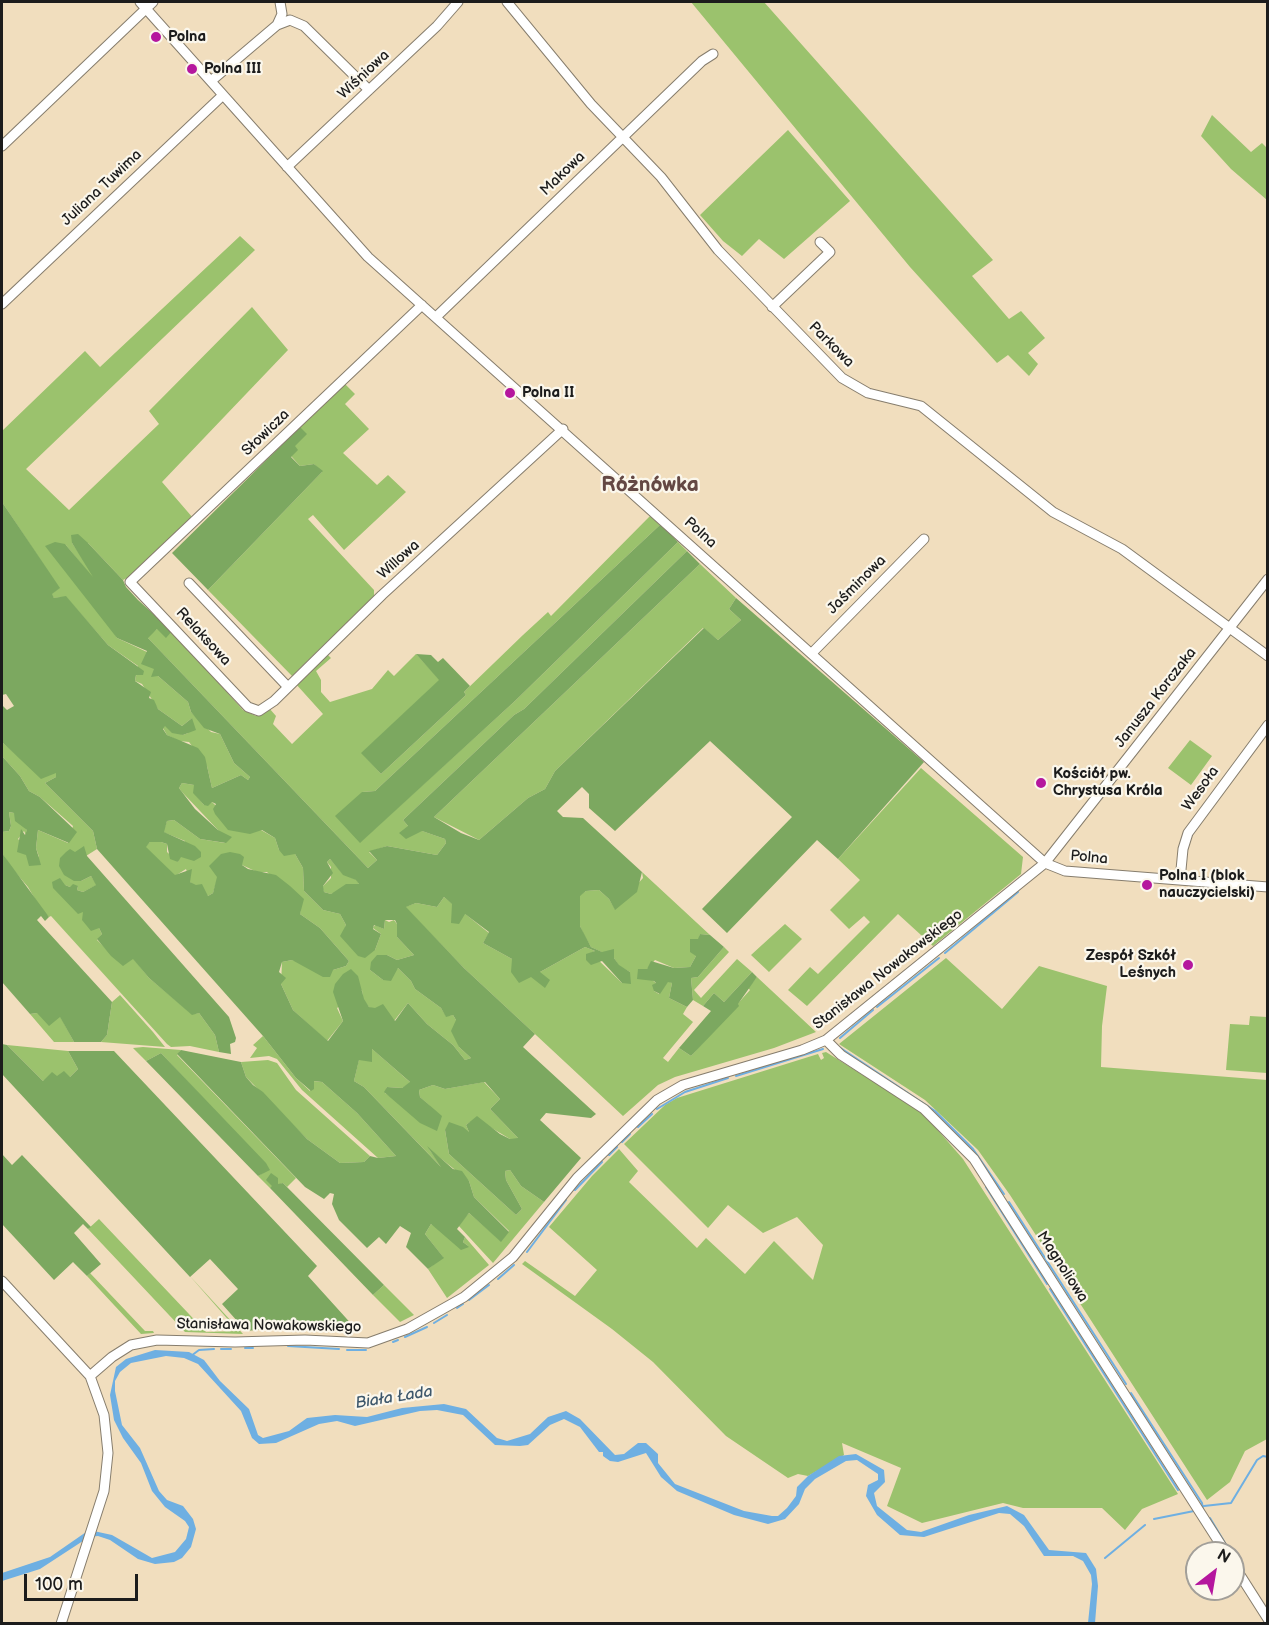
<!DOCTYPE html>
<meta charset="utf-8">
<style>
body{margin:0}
#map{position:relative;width:1269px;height:1625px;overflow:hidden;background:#f1debe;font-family:"Balsamiq Sans",sans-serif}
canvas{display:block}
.frame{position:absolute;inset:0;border:3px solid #1c1c1c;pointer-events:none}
.north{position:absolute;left:1185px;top:1541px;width:60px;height:60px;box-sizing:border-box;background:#fbf7ec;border:2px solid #a29f99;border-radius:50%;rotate:31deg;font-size:16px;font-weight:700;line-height:24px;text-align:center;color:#1c1c1c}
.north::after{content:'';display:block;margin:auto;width:21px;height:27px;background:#b5179e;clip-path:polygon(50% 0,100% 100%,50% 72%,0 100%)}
.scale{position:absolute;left:24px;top:1574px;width:114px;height:27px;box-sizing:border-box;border:3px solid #1c1c1c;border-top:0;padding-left:8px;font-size:18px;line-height:21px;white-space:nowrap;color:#1c1c1c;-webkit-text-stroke:4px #fbf7ec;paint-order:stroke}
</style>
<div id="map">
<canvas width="1269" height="1625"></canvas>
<div class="frame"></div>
<div class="north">N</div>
<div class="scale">100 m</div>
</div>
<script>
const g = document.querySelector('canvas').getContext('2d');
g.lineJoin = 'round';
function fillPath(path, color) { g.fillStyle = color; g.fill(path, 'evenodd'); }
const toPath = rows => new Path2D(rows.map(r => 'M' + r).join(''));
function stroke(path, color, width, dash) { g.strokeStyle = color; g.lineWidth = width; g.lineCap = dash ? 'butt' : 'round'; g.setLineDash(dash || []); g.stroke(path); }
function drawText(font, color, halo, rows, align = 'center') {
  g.font = font + ' "Balsamiq Sans",sans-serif'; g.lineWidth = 4.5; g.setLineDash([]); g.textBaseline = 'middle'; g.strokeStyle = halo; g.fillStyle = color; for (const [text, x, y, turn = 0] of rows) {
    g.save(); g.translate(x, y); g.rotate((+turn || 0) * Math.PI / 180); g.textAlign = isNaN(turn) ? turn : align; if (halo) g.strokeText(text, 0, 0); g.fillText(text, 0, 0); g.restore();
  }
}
fillPath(toPath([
 [691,2,764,2,993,260,972,276,1009,319,1021,311,1045,338,1028,353,1038,364,1029,376,1008,355,997,363,910,267],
 [1212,115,1251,152,1262,143,1267,148,1267,200,1231,169,1201,136],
 [788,130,850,201,784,259,759,239,742,256,723,241,700,215],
 [240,236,255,250,26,469,69,510,159,424,149,411,252,307,288,350,162,482,193,518,129,577,123,580,88,543,72,543,95,577,92,577,65,544,117,638,147,652,158,676,188,702,191,712,211,732,220,734,234,763,250,777,248,780,241,775,212,788,207,766,189,742,179,741,167,735,163,728,165,725,183,735,188,733,192,718,182,726,158,709,142,684,135,681,138,666,108,645,66,597,54,598,51,594,59,588,2,502,2,431,85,351,100,367],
 [344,383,355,394,345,404,369,429,343,453,377,485,388,475,406,492,344,550,313,515,308,519,374,590,374,596,292,676,208,590,322,472,314,464,300,466,291,456,300,427],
 [651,515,661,524,375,791,362,792,360,842,515,701,678,542,687,551,524,709,514,715,403,820,408,826,445,839,446,843,437,855,387,846,369,852,377,860,368,868,147,637,157,629,172,631,243,710,256,716,269,708,276,716,273,724,292,744,323,714,295,683,326,653,331,658,316,671,321,680,321,692,330,702,372,689,388,670,394,676,416,654,440,680,362,753,381,774,466,695,464,692,523,635,548,612,551,616],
 [700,564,736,598,729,609,741,620,718,640,703,628,555,771,545,789,528,798,479,840,434,817],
 [1190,740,1212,756,1191,785,1168,768],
 [2,742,19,757,56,773,56,777,45,783,93,831,97,849,86,856,81,881,91,876,97,885,83,892,77,890,78,886,70,887,65,885,99,928,102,934,97,940,123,965,133,958,149,978,192,1014,199,1013,215,1035,219,1052,190,1046,171,1047,167,1044,51,916,49,917,41,909,28,887,11,867,2,853,2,832,9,831,11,826,9,812,14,813,27,830,26,835,24,831,18,839,39,857,36,848,38,830,68,843,73,826,40,797,29,791,20,776,2,756],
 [921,768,1023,857,1021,874,933,946,898,914,807,1006,788,990,810,967,818,974,870,922,864,916,849,929,830,910,860,880,838,859],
 [182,783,194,785,194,793,204,805,212,802,242,831,261,830,275,838,279,850,295,854,303,868,304,891,323,910,340,914,346,925,344,931,375,950,381,934,373,928,375,925,384,929,385,920,389,922,394,920,397,924,397,937,414,955,397,960,387,955,370,970,383,980,398,968,411,981,415,989,441,1008,446,1016,453,1015,456,1020,459,1047,471,1058,465,1060,453,1045,427,1024,408,1003,394,1021,369,1007,363,1000,362,990,337,1008,343,1021,327,1041,293,1010,281,984,282,962,292,960,333,970,346,966,349,961,320,928,300,914,301,906,267,872,257,872,242,865,218,877,213,893,208,896,190,882,186,869,175,876,145,847,150,842,161,842,167,844,167,852,178,862,185,841,163,832,167,821,174,820,200,839,225,843,218,830,182,792,179,788],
 [330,859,343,874,357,880,359,884,331,894,324,892,322,887,331,878,331,867,327,862],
 [642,872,710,935,700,934,696,956,690,967,674,968,655,960,647,969,638,969,656,983,654,991,659,994,668,981,672,983,669,998,687,1007,683,1014,693,1022,663,1058,668,1062,679,1048,691,1056,750,990,748,988,757,977,816,1032,774,1048,675,1077,658,1085,623,1116,464,968,405,907,416,903,437,907,444,897,489,933,483,943,512,959,540,972,585,947,595,951,591,953,622,983,630,972,619,966,614,958,591,947,584,935,580,926,580,895,586,891,599,890,609,899,615,909,643,878],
 [785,924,802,939,769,972,751,955],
 [724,947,729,952,694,990,701,998,737,959,752,972,724,1002,714,993,703,1006,693,1000,691,978,698,977],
 [946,958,1002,1009,1039,966,1107,986,1102,1026,1101,1067,1267,1080,1267,1439,1245,1451,1230,1482,1207,1500,1010,1195,978,1150,925,1100,839,1044],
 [120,995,153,1032,165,1047,101,1042,107,1035,112,1002],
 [37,1013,60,1016,74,1042,54,1042,30,1014],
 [1250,1016,1267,1017,1267,1073,1226,1070,1230,1024,1249,1025],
 [263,1036,296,1078,310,1091,313,1081,322,1082,357,1113,396,1156,378,1158,302,1090,277,1059,269,1056,250,1058,257,1048,253,1045],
 [7,1045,68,1051,78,1069,70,1077,57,1076,43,1081],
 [143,1047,181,1050,177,1055,296,1178,287,1187,283,1183,270,1188,258,1176,269,1169,161,1053,146,1061,133,1048],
 [371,1048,411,1083,402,1088,387,1087,385,1093,396,1100,430,1106,420,1097,419,1090,433,1085,445,1089,484,1082,500,1099,490,1109,519,1139,510,1139,490,1127,470,1122,466,1125,469,1132,445,1130,449,1154,516,1215,522,1209,506,1180,505,1171,510,1170,521,1186,544,1202,493,1263,458,1225,469,1213,501,1241,509,1231,474,1197,469,1181,429,1149,445,1171,364,1087,354,1081,359,1059],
 [826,1052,922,1112,963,1159,1178,1494,1142,1509,1125,1530,1102,1508,1023,1508,1003,1503,922,1523,887,1506,901,1468,842,1443,844,1455,838,1459,808,1476,798,1474,788,1478,726,1436,653,1362,612,1329,522,1264,525,1261,575,1296,597,1270,549,1227,592,1176,619,1149,638,1171,629,1182,697,1248,706,1238,745,1274,774,1241,813,1280,823,1245,797,1217,763,1233,728,1205,708,1228,624,1144,665,1105,677,1098,818,1054,821,1060,824,1058,822,1053],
 [268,1060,277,1063,296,1090,370,1156,364,1162,340,1163,307,1139,246,1077,241,1062],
 [99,1219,206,1332,238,1331,189,1275,243,1334,185,1332,88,1229],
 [431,1224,468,1246,463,1242,465,1237,489,1265,447,1298,428,1269,443,1257,425,1234],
 [90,1273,145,1331,153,1331,154,1333,141,1334,87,1276],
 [384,1285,414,1315,400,1322,373,1295]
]), '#9bc26d');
fillPath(toPath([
 [300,427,307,434,295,446,298,450,291,457,300,466,314,464,323,471,208,590,172,553],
 [2,502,60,588,52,594,54,598,66,596,108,645,144,671,143,675,136,675,135,681,151,692,149,698,154,700,158,709,182,726,192,718,196,730,183,735,172,733,165,726,163,729,167,735,198,748,205,757,212,788,241,775,248,780,250,777,234,763,220,734,204,728,191,712,188,702,158,676,151,677,154,669,141,664,147,651,117,638,45,546,55,542,65,544,93,577,72,543,71,535,78,534,88,543,123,580,126,587,138,600,172,631,166,638,157,629,148,638,368,868,377,860,369,851,387,846,437,855,446,843,445,839,422,831,406,839,399,833,408,826,403,820,514,715,524,709,687,551,700,564,434,817,461,833,479,840,528,798,545,789,555,771,704,628,718,640,741,620,729,609,736,598,924,762,838,859,817,840,727,933,702,909,792,817,710,741,615,831,589,808,589,794,582,787,557,811,563,817,583,818,642,872,637,892,615,910,609,899,599,890,586,891,580,896,580,926,591,947,602,952,614,949,614,958,619,965,630,972,631,984,622,983,602,961,591,965,586,960,586,954,595,951,585,947,540,972,550,980,545,988,531,977,519,983,511,972,512,959,483,943,489,932,465,914,459,924,451,923,452,904,444,897,437,907,416,903,406,907,464,968,535,1034,523,1047,596,1114,591,1118,546,1113,540,1120,581,1158,544,1202,521,1186,510,1170,505,1171,506,1180,522,1209,516,1215,449,1154,445,1130,449,1122,463,1127,469,1132,466,1125,477,1116,500,1134,510,1139,518,1138,490,1109,500,1099,485,1082,445,1089,433,1085,419,1090,420,1097,442,1116,437,1131,420,1123,384,1092,387,1087,402,1088,410,1082,372,1049,372,1062,359,1060,354,1081,364,1087,441,1167,427,1146,453,1169,462,1171,469,1181,474,1197,509,1232,501,1242,469,1213,457,1229,465,1237,463,1242,469,1247,461,1250,431,1224,425,1234,444,1258,428,1269,406,1247,411,1233,400,1226,386,1244,379,1237,367,1248,339,1220,332,1204,334,1194,330,1193,324,1199,305,1187,177,1054,181,1050,241,1062,246,1077,253,1085,263,1092,307,1139,340,1163,364,1162,370,1156,378,1158,396,1156,357,1113,322,1082,314,1081,314,1089,311,1091,296,1078,263,1036,97,849,93,831,45,783,56,777,56,773,41,779,2,742,2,705,7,710,14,706,6,694,2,695],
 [182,783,194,785,193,793,204,805,208,806,212,802,216,804,213,809,215,814,228,830,250,834,262,830,275,838,279,850,284,856,295,854,303,868,304,891,323,910,340,914,346,925,340,936,358,956,365,958,375,950,381,934,373,929,374,925,384,929,385,920,395,920,397,924,397,937,414,955,397,960,387,955,377,955,371,962,370,970,383,980,391,981,398,968,411,981,415,989,441,1008,446,1017,453,1015,456,1020,451,1031,459,1047,471,1058,465,1060,453,1045,427,1024,408,1003,395,1021,383,1004,375,1008,369,1007,364,999,358,976,351,969,343,974,335,984,333,992,343,1021,328,1041,293,1010,281,984,286,978,279,972,282,962,292,960,323,977,330,977,333,970,346,966,349,961,320,928,300,914,304,899,290,886,276,875,248,869,242,865,244,857,240,854,230,852,221,854,209,866,217,877,213,893,208,896,202,884,196,885,190,882,192,869,175,875,146,847,150,842,161,842,167,844,170,859,178,862,181,857,194,861,201,857,201,852,195,846,164,832,167,821,174,820,200,839,226,843,232,837,218,830,195,809,179,788],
 [330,859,343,875,356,880,359,884,346,884,331,894,324,892,323,886,333,873,327,862],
 [661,524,678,542,515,701,360,843,335,816,362,792,375,791],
 [416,654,431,655,438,662,443,658,470,686,464,692,466,695,381,774,361,753,439,680],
 [2,756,20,776,29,791,40,797,77,832,69,843,38,830,36,848,41,865,29,866,26,855,17,852,21,829,25,835,27,830,15,821,14,813,9,812,11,826,9,831,2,832],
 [84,846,87,856,229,1017,236,1038,235,1042,230,1044,231,1054,219,1052,215,1035,199,1013,192,1015,149,978,133,959,123,966,111,956,97,939,102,934,99,928,91,931,82,920,83,912,78,914,53,888,52,882,60,878,65,885,70,887,73,884,78,886,77,890,83,892,96,885,91,876,81,881,74,881,64,875,59,866,60,858,66,852,70,849,75,852],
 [2,853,49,917,45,921,41,916,37,920,112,1002,107,1035,101,1042,74,1042,60,1017,49,1026,37,1013,30,1014,2,982],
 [700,934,710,935,724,947,698,977,691,978,693,1000,687,1007,669,998,672,983,668,982,660,994,654,991,652,985,656,983,654,981,637,979,638,969,647,969,651,961,674,968,690,967,696,956,690,952,690,939,698,939],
 [752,972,757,977,738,1004,739,1006,691,1056,679,1048,711,1011,703,1006,714,993,724,1002],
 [2,1044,7,1045,43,1081,52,1072,57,1076,64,1071,70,1077,78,1069,68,1051,114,1051,317,1266,308,1276,355,1328,352,1331,277,1328,246,1331,222,1304,238,1289,210,1259,190,1277,2,1074],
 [161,1053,266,1163,270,1170,258,1176,146,1061],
 [2,1154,12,1165,22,1155,91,1227,88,1229,83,1224,74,1233,101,1264,87,1276,73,1262,54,1280,2,1224],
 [271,1173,278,1178,278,1184,283,1183,384,1285,373,1295,270,1188,272,1186,266,1180]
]), '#7ca860');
fillPath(toPath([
 [155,1350,189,1352,204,1360,220,1381,249,1409,258,1435,263,1438,289,1431,307,1418,335,1415,367,1417,402,1408,444,1404,466,1409,497,1438,507,1441,530,1434,548,1417,566,1411,580,1419,615,1455,624,1454,638,1443,646,1443,658,1454,658,1463,675,1484,744,1511,772,1516,778,1516,787,1508,796,1496,797,1487,808,1476,839,1456,856,1454,884,1470,885,1482,874,1493,877,1506,907,1530,921,1532,969,1515,1007,1506,1024,1515,1049,1550,1086,1553,1096,1569,1098,1586,1095,1623,1088,1623,1092,1584,1091,1575,1083,1561,1073,1556,1044,1556,1024,1526,1010,1514,999,1513,924,1537,900,1535,877,1515,866,1496,868,1485,878,1480,878,1474,857,1460,846,1461,815,1479,805,1489,799,1504,785,1519,768,1524,734,1515,677,1491,661,1477,646,1453,618,1462,610,1461,603,1456,603,1452,599,1452,580,1427,564,1419,550,1425,528,1445,520,1446,495,1445,463,1415,437,1410,420,1411,355,1426,337,1421,319,1424,276,1443,259,1444,252,1438,241,1411,198,1364,184,1358,166,1356,131,1363,120,1372,115,1381,115,1391,122,1425,140,1448,159,1491,167,1500,183,1506,193,1519,196,1529,191,1547,182,1558,174,1562,155,1564,138,1559,110,1540,98,1536,89,1537,40,1569,2,1581,2,1573,50,1557,89,1530,112,1535,152,1558,175,1552,186,1539,189,1527,185,1521,165,1507,152,1491,141,1463,123,1438,114,1420,110,1395,116,1367,126,1359]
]), '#6eafe2');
stroke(toPath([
 [945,953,1018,892],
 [877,1007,939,958],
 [840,1038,873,1010],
 [839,1047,935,1111,973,1149,1004,1194],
 [736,1076,823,1049],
 [657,1109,685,1092,728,1078],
 [638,1127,652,1114],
 [622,1142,630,1134],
 [609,1155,617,1147],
 [986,1187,1047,1284],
 [575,1190,602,1162],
 [1009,1202,1126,1384],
 [527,1252,566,1200],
 [498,1279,514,1265],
 [1050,1289,1178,1490],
 [469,1300,489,1285],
 [457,1308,463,1304],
 [434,1323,447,1315],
 [405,1337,427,1327],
 [393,1342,398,1340],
 [288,1346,339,1349],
 [245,1348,253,1348],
 [221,1349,231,1349],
 [347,1350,366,1350],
 [191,1356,199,1350,214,1349],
 [1131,1393,1202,1503,1203,1510],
 [1204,1506,1231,1503,1257,1460,1263,1456,1268,1457],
 [1210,1518,1231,1553],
 [1154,1519,1194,1511],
 [1233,1555,1241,1568],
 [1105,1558,1145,1525]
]), '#6eafe2', 2);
const minor = toPath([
 [140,2,368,257,1045,863,1065,871,1268,887],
 [507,2,591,104,661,177,718,250,842,378,868,393,921,406,1053,512,1122,549,1268,656],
 [277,25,282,14,280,2],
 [211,81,277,25,290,20,304,26,369,90],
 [2,146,153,2],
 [287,167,437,26,458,2],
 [2,304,223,95],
 [422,305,130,582,248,707,259,711,274,701,382,595,563,429],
 [772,307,830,252,820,242],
 [436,317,702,61,713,54],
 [189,583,287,686],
 [812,653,924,539],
 [1180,880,1183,849,1188,833,1268,725],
 [826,1040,841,1055,924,1109,974,1159,1226,1553],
 [2,1281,90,1376,104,1415,108,1453,104,1491,61,1624],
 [90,1376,112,1357,131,1345,157,1340,235,1342,305,1340,368,1343,407,1329,464,1297,513,1257,577,1178,657,1100,683,1085,802,1050,826,1040,1045,863,1268,579],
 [1233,1564,1268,1619]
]);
stroke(minor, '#867d6d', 11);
stroke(minor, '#fff', 9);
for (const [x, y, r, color] of [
 [156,37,6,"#b5179e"],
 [192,69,6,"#b5179e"],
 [510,393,6,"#b5179e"],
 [1041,783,6,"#b5179e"],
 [1147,885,6,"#b5179e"],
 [1188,965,6,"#b5179e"]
]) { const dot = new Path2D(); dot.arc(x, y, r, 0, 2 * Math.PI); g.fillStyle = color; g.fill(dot); stroke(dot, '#fbf7ec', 2); }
drawText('bold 15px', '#1c1c1c', '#fbf7ec', [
 ["Polna",168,37],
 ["Polna III",204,69],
 ["Polna II",522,393],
 ["Kościół pw.",1053,774],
 ["Chrystusa Króla",1053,791],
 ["Polna I (blok",1159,876],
 ["nauczycielski)",1159,893],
 ["Zespół Szkół",1176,956,"right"],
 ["Leśnych",1176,973,"right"]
], 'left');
drawText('15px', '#1c1c1c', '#fbf7ec', [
 ["Wiśniowa",364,75,-43],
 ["Makowa",563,174,-44],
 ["Juliana Tuwima",102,188,-43],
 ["Parkowa",831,345,45],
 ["Słowicza",266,433,-44],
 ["Polna",700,533,42],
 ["Willowa",399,560,-42],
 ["Jaśminowa",857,585,-45],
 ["Relaksowa",203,637,47],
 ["Janusza Korczaka",1156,698,-52],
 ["Wesoła",1201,789,-54],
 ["Polna",1089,858,5],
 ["Stanisława Nowakowskiego",888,970,-38],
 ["Magnoliowa",1062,1267,57],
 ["Stanisława Nowakowskiego",269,1326,1]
]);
drawText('italic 16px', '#3d576b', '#fbf7ec', [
 ["Biała Łada",394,1398,-9]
]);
drawText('bold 21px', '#644844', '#fbf7ec', [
 ["Różnówka",650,486]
]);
</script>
